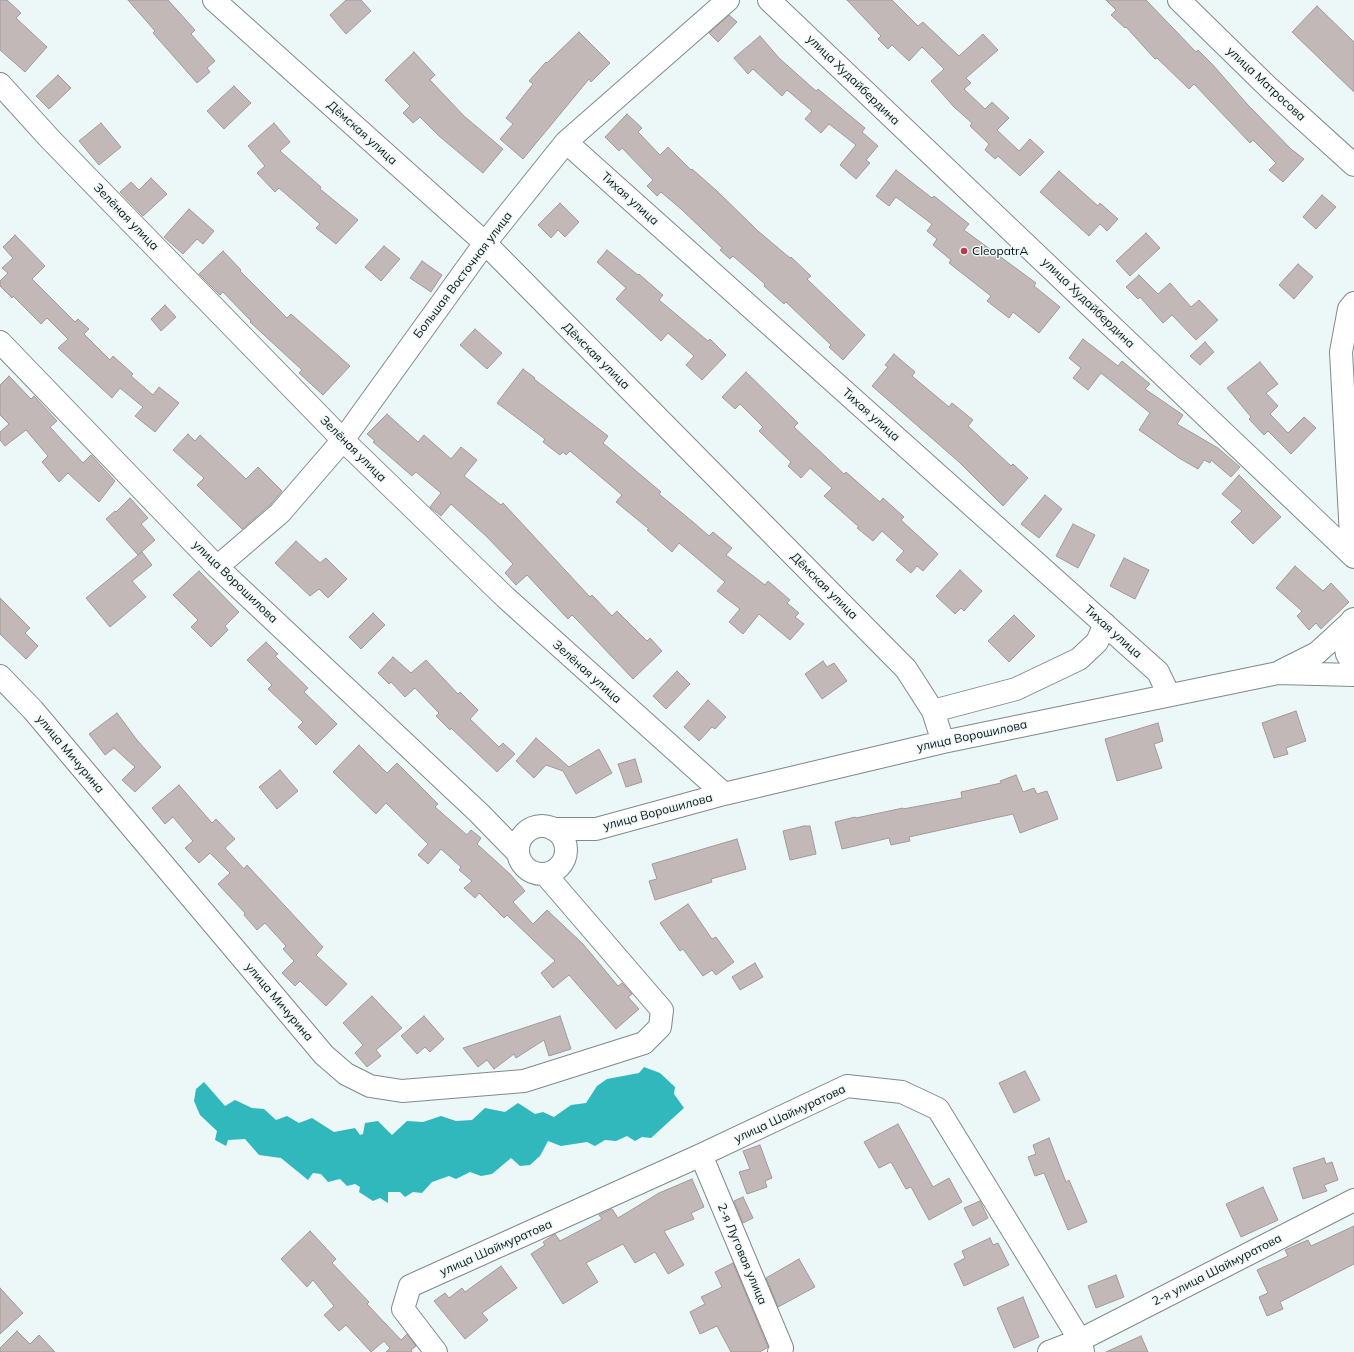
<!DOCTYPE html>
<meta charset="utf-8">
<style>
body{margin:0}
canvas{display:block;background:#ecf7f7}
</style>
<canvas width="1354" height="1352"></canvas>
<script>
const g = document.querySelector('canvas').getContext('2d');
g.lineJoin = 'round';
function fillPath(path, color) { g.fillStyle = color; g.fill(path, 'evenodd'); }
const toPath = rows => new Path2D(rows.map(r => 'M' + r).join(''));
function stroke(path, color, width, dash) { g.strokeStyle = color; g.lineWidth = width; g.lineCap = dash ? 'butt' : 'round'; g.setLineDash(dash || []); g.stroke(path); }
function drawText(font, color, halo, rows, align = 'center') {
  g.font = font + ' Mulish,sans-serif'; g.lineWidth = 3; g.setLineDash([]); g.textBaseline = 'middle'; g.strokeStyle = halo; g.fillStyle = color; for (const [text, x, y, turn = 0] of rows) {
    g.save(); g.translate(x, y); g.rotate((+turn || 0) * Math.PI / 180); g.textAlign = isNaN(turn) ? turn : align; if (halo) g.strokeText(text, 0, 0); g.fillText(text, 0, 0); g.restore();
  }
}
fillPath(toPath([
 [644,1067,660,1073,675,1087,674,1094,684,1108,651,1138,642,1137,635,1141,627,1136,616,1141,605,1140,595,1146,587,1142,561,1146,548,1141,540,1156,530,1165,520,1166,511,1158,492,1174,481,1176,470,1172,456,1179,449,1176,432,1182,422,1193,413,1192,405,1197,400,1192,388,1192,388,1203,380,1198,373,1201,359,1192,360,1187,355,1184,347,1186,340,1179,328,1182,321,1174,313,1173,308,1180,281,1158,259,1155,245,1139,228,1140,226,1146,215,1140,217,1131,200,1115,194,1101,196,1089,204,1082,225,1106,235,1100,252,1108,264,1109,276,1120,287,1116,299,1123,312,1118,334,1132,355,1128,360,1135,363,1134,365,1123,378,1121,392,1135,407,1121,423,1122,441,1116,456,1121,472,1120,485,1108,505,1112,518,1103,535,1114,543,1112,554,1117,571,1105,586,1103,597,1086,607,1079,639,1073]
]), '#30b8bd');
const building = toPath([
 [0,0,7,0,21,13,16,18,47,47,25,72,0,50,0,0],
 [128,0,168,0,195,30,191,34,215,61,207,68,210,72,197,83,153,33,155,31,128,0],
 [346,0,361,0,371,11,346,34,330,15,346,0],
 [847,0,892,0,918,26,923,22,959,56,983,34,998,50,966,78,971,83,964,89,985,109,992,102,1009,118,997,130,1019,151,1030,139,1044,152,1020,176,998,156,995,159,985,150,989,144,970,126,972,123,954,107,931,81,944,69,922,47,909,61,892,45,888,49,878,39,881,36,847,0],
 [1106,0,1146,0,1196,52,1198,50,1213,65,1248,105,1291,149,1304,159,1283,182,1269,170,1276,163,1253,140,1250,143,1194,84,1189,89,1157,58,1155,59,1126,27,1125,28,1111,15,1116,10,1106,0],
 [1317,6,1354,42,1354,92,1292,32,1317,6],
 [729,15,737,22,718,42,709,33,729,15],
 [579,32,610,63,591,82,589,79,523,159,500,139,513,124,506,118,533,84,529,81,546,62,547,63,579,32],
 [760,36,779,58,816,91,818,89,865,128,862,132,878,146,866,160,870,163,856,179,840,165,856,145,829,124,821,133,805,119,812,111,787,90,782,96,753,69,748,74,734,58,760,36],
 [414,52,435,75,430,80,464,116,503,149,483,173,439,136,420,117,413,123,403,113,410,106,385,80,414,52],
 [58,75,71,88,49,109,36,96,58,75],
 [234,86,251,103,224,129,207,111,234,86],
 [627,114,642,128,638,132,660,155,668,147,691,170,692,169,717,191,758,231,790,258,791,257,811,276,807,279,865,335,843,360,829,347,831,345,786,302,784,304,764,286,765,284,733,256,730,259,720,250,722,248,681,209,661,192,657,196,647,186,653,180,622,148,619,151,605,137,627,114],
 [101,123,121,147,99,165,79,141,101,123],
 [274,123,290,142,280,151,321,187,320,189,358,220,336,244,316,228,320,224,279,188,275,192,257,173,265,166,248,146,274,123],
 [896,170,932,198,934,196,969,224,964,230,1036,283,1034,286,1060,307,1039,333,1013,312,1009,318,987,301,991,296,949,263,951,260,933,245,937,239,927,231,932,224,896,197,889,206,876,196,896,170],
 [1059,171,1098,206,1100,203,1118,219,1107,231,1100,224,1089,236,1040,192,1059,171],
 [151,178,167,194,143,216,120,192,131,182,139,190,151,178],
 [1322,195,1336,207,1316,229,1303,217,1322,195],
 [560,203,579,222,565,237,558,230,551,238,538,225,560,203],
 [189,209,214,231,203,244,197,239,183,254,164,237,189,209],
 [1146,233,1160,248,1130,276,1116,261,1146,233],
 [15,235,45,266,32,279,75,322,78,319,89,329,84,334,110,360,113,356,133,374,131,376,153,395,159,387,179,403,155,432,135,416,143,407,120,388,112,398,58,348,68,339,47,318,41,324,13,296,12,298,0,286,0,281,8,273,2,268,13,258,3,247,15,235],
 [384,246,400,259,381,281,365,267,384,246],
 [607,250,638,275,639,274,663,295,659,300,708,341,710,339,726,355,702,380,686,365,694,356,668,333,661,341,616,299,626,288,597,262,607,250],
 [223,251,241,270,240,271,287,318,291,314,350,366,323,395,299,373,302,370,250,322,251,321,223,292,220,295,199,274,223,251],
 [422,261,442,275,431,292,410,278,422,261],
 [1298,264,1313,277,1294,299,1279,285,1298,264],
 [1139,275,1158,294,1170,283,1191,307,1199,300,1218,320,1196,340,1172,315,1163,323,1140,297,1138,299,1126,287,1139,275],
 [165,305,176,317,161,331,151,319,165,305],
 [475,329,502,353,487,369,460,345,475,329],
 [1083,339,1118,366,1122,361,1150,384,1145,389,1183,415,1177,424,1218,448,1240,467,1231,477,1211,460,1210,463,1204,460,1198,469,1179,458,1139,430,1150,413,1101,373,1088,390,1073,378,1081,368,1069,358,1083,339],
 [1205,342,1214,352,1200,365,1190,356,1205,342],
 [894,354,915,372,912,376,949,407,952,403,973,420,968,426,1011,466,1013,464,1028,478,1003,506,959,462,872,386,888,367,885,365,894,354],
 [1260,362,1278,384,1266,393,1278,406,1270,414,1288,433,1304,417,1316,428,1291,454,1268,431,1264,435,1249,419,1251,417,1227,388,1260,362],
 [523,369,535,378,534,379,608,436,603,443,661,492,659,494,693,522,709,536,713,532,732,548,726,555,765,585,768,581,790,600,787,603,799,613,795,617,804,624,790,640,759,614,743,634,729,622,740,609,717,591,725,582,679,543,672,552,647,530,649,529,616,502,622,495,570,451,566,455,563,452,560,455,543,442,545,439,497,403,523,369],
 [746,372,798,423,794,427,844,474,846,472,880,502,883,498,904,517,901,520,938,554,923,571,917,566,911,573,896,560,904,551,882,531,873,541,857,528,859,527,824,496,832,488,810,468,801,478,788,466,791,462,759,431,763,427,740,404,735,409,722,397,746,372],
 [9,376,31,399,34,396,57,421,50,427,83,463,91,455,115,481,99,502,68,473,59,482,42,462,48,456,26,430,5,446,0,440,0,432,9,424,0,415,0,385,9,376],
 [387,414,418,442,424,435,451,459,461,447,477,460,464,476,501,505,503,503,590,597,592,595,612,616,617,611,647,641,650,638,662,651,633,679,579,622,572,615,568,619,527,575,516,585,505,573,513,564,486,536,451,504,441,516,430,507,441,493,416,472,412,476,373,442,375,441,367,434,387,414],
 [188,434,195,441,200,435,246,479,258,467,282,491,271,504,242,529,197,485,204,478,173,450,188,434],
 [1239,475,1281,517,1253,544,1231,522,1242,511,1222,494,1239,475],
 [1045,495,1062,509,1039,538,1021,524,1045,495],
 [130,498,148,518,141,524,155,540,138,555,106,519,115,511,116,512,130,498],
 [1073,524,1095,535,1078,568,1056,556,1073,524],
 [296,541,320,563,326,558,347,579,328,598,319,589,310,596,275,563,296,541],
 [142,552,152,565,132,581,146,597,110,627,86,598,142,552],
 [1124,558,1149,570,1135,599,1110,586,1124,558],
 [1295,566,1323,591,1331,583,1349,602,1321,629,1316,623,1309,630,1297,616,1302,611,1276,588,1295,566],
 [960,570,982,591,964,611,961,608,955,614,936,596,960,570],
 [199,571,239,612,225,626,228,630,211,647,191,627,198,620,173,595,199,571],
 [0,598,30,628,25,633,38,646,26,659,0,634,0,598],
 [373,613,385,625,361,649,349,637,373,613],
 [1014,615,1035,636,1009,662,988,641,1014,615],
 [266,642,278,654,275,656,308,688,304,692,337,724,316,745,298,727,303,722,268,689,272,685,247,660,266,642],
 [393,657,411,673,426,660,458,694,460,692,478,710,470,719,499,747,503,743,515,754,497,772,451,728,450,730,436,716,439,713,415,688,405,697,391,682,389,684,378,673,393,657],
 [823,661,827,667,834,663,847,681,822,699,805,674,823,661],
 [677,671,690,684,666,709,653,696,677,671],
 [708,700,726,717,715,729,712,727,699,741,684,727,708,700],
 [1296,711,1306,741,1286,748,1288,754,1274,758,1262,723,1296,711],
 [117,713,137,740,161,767,135,792,122,780,135,767,114,748,105,755,89,734,117,713],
 [1158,723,1163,741,1154,744,1162,768,1117,781,1105,739,1158,723],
 [536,738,569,767,599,749,612,773,576,794,563,771,546,765,534,778,516,761,536,738],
 [359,745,387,773,397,763,438,804,435,807,467,835,471,830,481,838,477,844,510,874,525,891,513,902,533,924,547,910,583,944,618,986,622,983,632,994,628,997,639,1009,616,1029,569,975,553,988,541,973,555,961,507,915,504,918,479,893,475,898,464,888,472,881,459,870,461,867,441,849,428,864,418,855,428,844,386,803,376,814,333,772,359,745],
 [635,759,642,782,626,787,618,764,635,759],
 [280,770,298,791,277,809,259,787,280,770],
 [1016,775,1023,792,1034,788,1037,794,1047,791,1058,819,1020,833,1013,814,909,837,910,841,891,845,889,838,842,849,835,822,855,817,856,818,903,808,903,809,962,798,961,792,1001,783,1000,781,1016,775],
 [179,785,212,823,216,819,235,839,225,848,244,869,247,865,323,947,316,955,347,984,326,1006,300,981,295,986,282,973,294,961,283,949,286,946,265,923,257,930,244,915,245,913,218,884,230,873,210,853,199,863,185,848,193,841,173,817,165,824,152,808,179,785],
 [804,826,810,826,816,854,790,860,783,831,804,826],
 [737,839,746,869,711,879,712,882,655,900,649,881,657,879,652,864,737,839],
 [688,904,712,939,716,937,734,962,716,975,712,970,703,976,683,949,680,951,660,923,688,904],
 [755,963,763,977,740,990,732,977,755,963],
 [372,996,402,1028,376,1050,381,1056,367,1067,355,1053,363,1045,343,1023,372,996],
 [424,1016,444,1039,430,1052,425,1047,417,1054,401,1036,424,1016],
 [560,1016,571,1049,549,1056,544,1040,516,1058,514,1054,494,1069,487,1060,478,1067,463,1048,560,1016],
 [1025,1071,1040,1100,1014,1113,999,1083,1025,1071],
 [898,1124,933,1187,949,1178,962,1202,929,1220,911,1187,906,1189,891,1162,879,1168,864,1142,898,1124],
 [1049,1138,1066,1182,1069,1180,1087,1222,1068,1230,1044,1173,1035,1176,1028,1157,1036,1154,1033,1145,1049,1138],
 [760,1145,772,1178,765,1181,767,1187,747,1194,739,1172,750,1169,743,1151,760,1145],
 [1324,1158,1326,1164,1332,1162,1338,1180,1324,1185,1327,1191,1303,1199,1293,1168,1324,1158],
 [692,1179,704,1207,691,1213,694,1219,664,1231,684,1265,668,1274,655,1252,635,1263,623,1244,586,1263,598,1282,563,1304,531,1254,545,1245,543,1242,555,1234,560,1241,602,1219,599,1215,612,1209,618,1218,659,1193,692,1179],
 [1263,1187,1278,1220,1241,1237,1226,1204,1263,1187],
 [743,1197,753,1218,743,1223,734,1201,743,1197],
 [980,1201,988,1218,973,1226,964,1208,980,1201],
 [1354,1226,1354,1264,1280,1302,1283,1309,1267,1316,1259,1297,1268,1293,1257,1270,1288,1256,1285,1250,1308,1240,1311,1246,1354,1226],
 [310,1231,336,1259,332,1263,369,1302,367,1304,401,1340,407,1334,416,1346,411,1350,412,1352,386,1352,390,1348,384,1341,371,1352,346,1325,339,1331,324,1315,334,1306,313,1280,307,1287,281,1259,310,1231],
 [990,1238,993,1245,998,1243,1009,1265,964,1286,954,1264,965,1258,962,1251,990,1238],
 [799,1259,815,1287,778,1307,766,1278,799,1259],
 [733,1263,768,1347,760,1352,731,1352,717,1326,700,1334,690,1312,705,1304,701,1297,722,1287,715,1272,733,1263],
 [501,1266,517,1288,482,1313,488,1320,465,1339,434,1301,445,1293,449,1298,462,1288,465,1292,501,1266],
 [1116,1275,1124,1297,1096,1308,1088,1286,1116,1275],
 [0,1288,23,1313,0,1334,0,1288],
 [1023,1297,1039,1337,1014,1348,997,1308,1023,1297],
 [17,1331,30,1344,39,1335,55,1352,0,1352,0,1348,17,1331],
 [1141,1336,1148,1352,1106,1352,1141,1336]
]);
fillPath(building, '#c3b8b8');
stroke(building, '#a39999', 1);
const minor = toPath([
 [214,0,485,243,906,669,933,711,943,742],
 [769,0,1354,557],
 [1179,0,1269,88,1354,165],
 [0,84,50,139,343,440,505,597,724,794],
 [566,142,1158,672,1169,695],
 [0,342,217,567,479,813,518,853],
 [1352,555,1341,352,1349,309,1354,303],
 [217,567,280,513,343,440,485,243,566,142,728,0],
 [1352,620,1346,633,1345,643,1347,654,1354,665],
 [1281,671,1317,653,1354,619],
 [0,676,33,710,324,1055,346,1074,370,1086,402,1091,524,1081,644,1043,660,1027,662,1010,545,874],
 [933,711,1016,689,1079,659,1097,642,1105,624],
 '518 850a24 24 0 1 1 48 0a24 24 0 1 1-48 0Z',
 [553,829,596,829,724,794,943,742,1278,673,1354,675],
 [701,1155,782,1348,779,1352],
 [436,1352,403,1309,410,1286,701,1155,847,1086,902,1092,938,1109,1080,1340,1083,1352],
 [1049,1352,1080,1340,1354,1200]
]);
stroke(minor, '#808a8a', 24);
stroke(minor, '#fff', 22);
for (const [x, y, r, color] of [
 [964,251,4,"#c63649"]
]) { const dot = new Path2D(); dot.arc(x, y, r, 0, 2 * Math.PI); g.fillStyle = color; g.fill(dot); stroke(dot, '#ecf7f7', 1.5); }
drawText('12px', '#0f1313', '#ecf7f7', [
 ["улица Худайбердина",853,80,44],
 ["улица Матросова",1266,84,43],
 ["Дёмская улица",362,133,42],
 ["Тихая улица",630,199,42],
 ["Зелёная улица",126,217,46],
 ["Большая Восточная улица",463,275,-53],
 ["улица Худайбердина",1088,303,44],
 ["Дёмская улица",596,356,45],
 ["Тихая улица",871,415,42],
 ["Зелёная улица",353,449,45],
 ["улица Ворошилова",235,582,44],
 ["Дёмская улица",824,586,45],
 ["Тихая улица",1113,632,42],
 ["Зелёная улица",587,672,42],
 ["улица Ворошилова",972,736,-12],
 ["улица Мичурина",70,754,50],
 ["улица Ворошилова",658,812,-15],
 ["улица Мичурина",279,1002,50],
 ["улица Шаймуратова",790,1114,-25],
 ["улица Шаймуратова",496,1248,-24],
 ["2-я Луговая улица",742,1254,67],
 ["2-я улица Шаймуратова",1217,1270,-27]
]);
drawText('12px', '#0f1313', '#ecf7f7', [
 ["CleopatrA",972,251]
], 'left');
</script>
